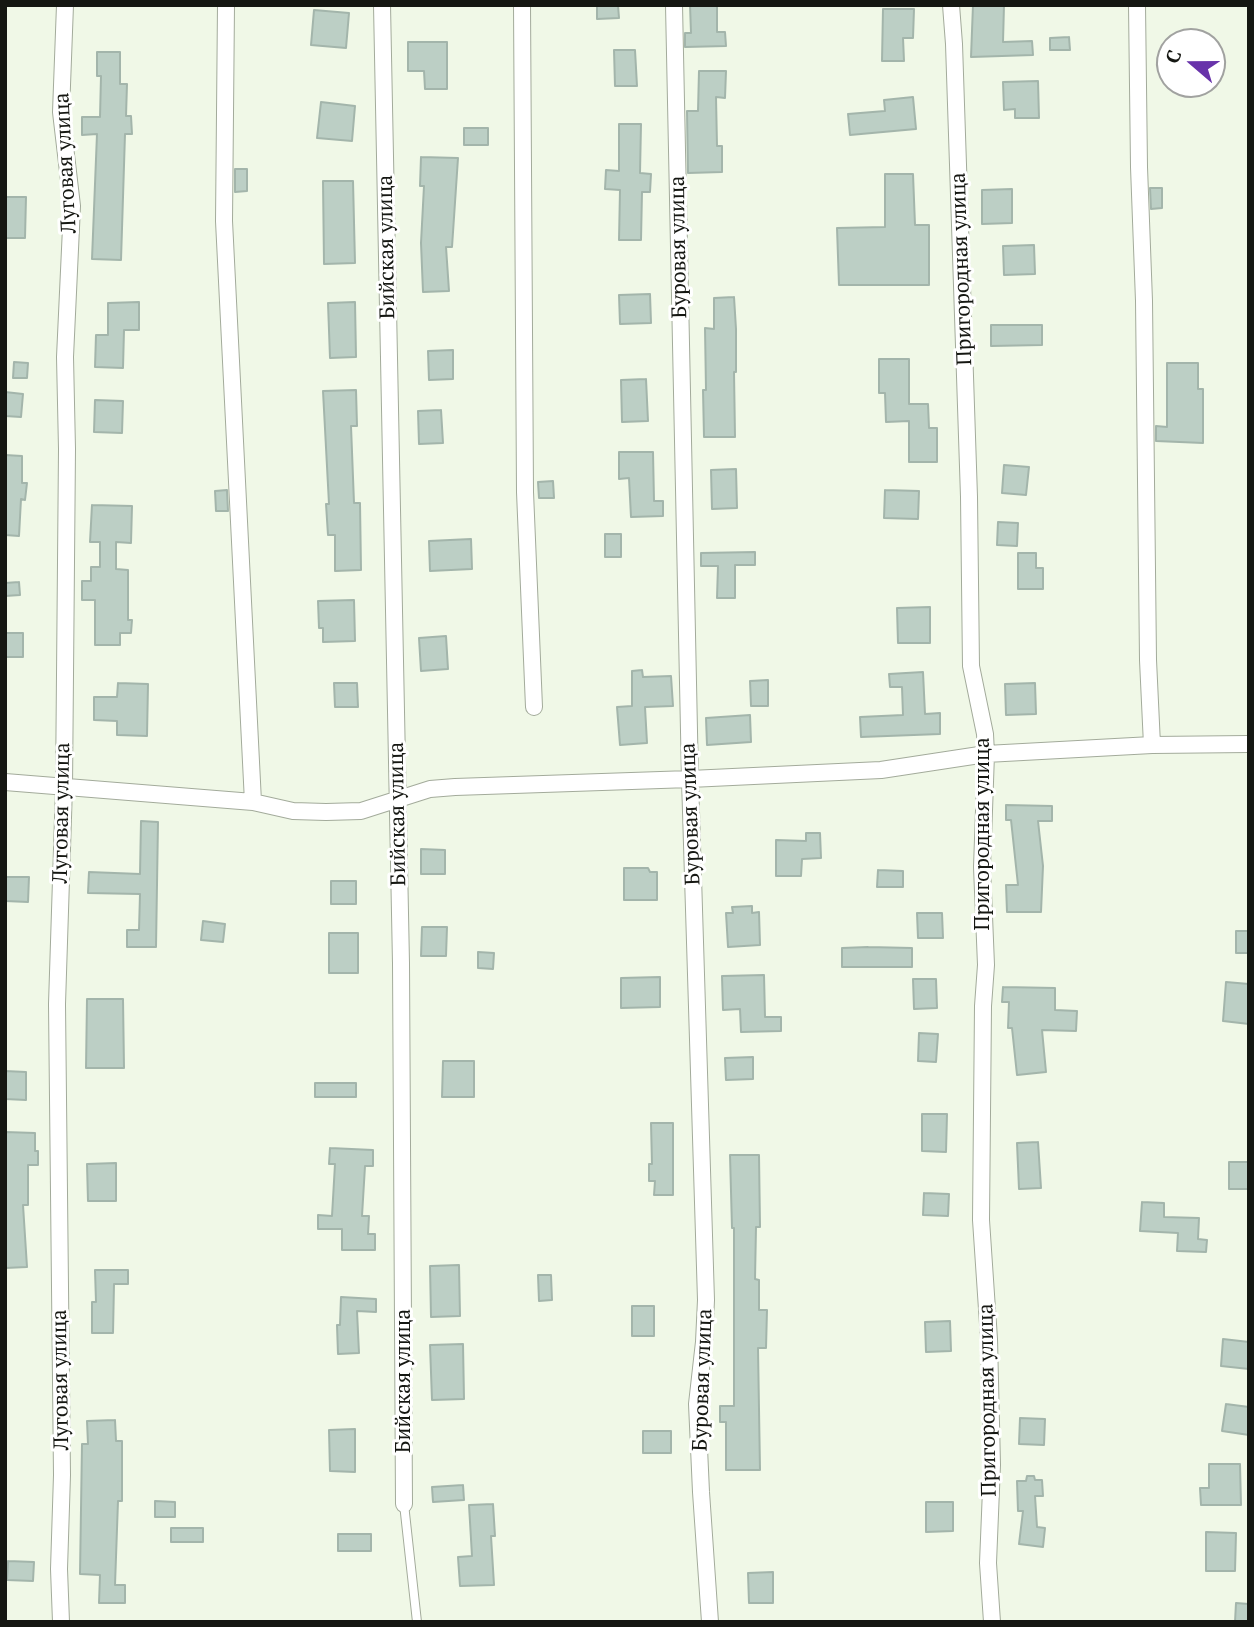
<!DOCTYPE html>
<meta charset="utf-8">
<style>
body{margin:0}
#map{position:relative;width:1254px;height:1627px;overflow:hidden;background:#f0f8e7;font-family:"PT Serif",serif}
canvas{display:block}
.frame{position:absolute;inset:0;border:7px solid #151712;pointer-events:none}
.north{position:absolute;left:1156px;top:28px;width:70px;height:70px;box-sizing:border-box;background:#fff;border:2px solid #a1a2a0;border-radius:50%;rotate:290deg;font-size:19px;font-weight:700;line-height:28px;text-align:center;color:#151712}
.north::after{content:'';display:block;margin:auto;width:24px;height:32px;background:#6833aa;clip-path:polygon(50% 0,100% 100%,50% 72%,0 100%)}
</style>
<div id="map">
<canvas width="1254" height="1627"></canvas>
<div class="frame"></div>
<div class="north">С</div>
</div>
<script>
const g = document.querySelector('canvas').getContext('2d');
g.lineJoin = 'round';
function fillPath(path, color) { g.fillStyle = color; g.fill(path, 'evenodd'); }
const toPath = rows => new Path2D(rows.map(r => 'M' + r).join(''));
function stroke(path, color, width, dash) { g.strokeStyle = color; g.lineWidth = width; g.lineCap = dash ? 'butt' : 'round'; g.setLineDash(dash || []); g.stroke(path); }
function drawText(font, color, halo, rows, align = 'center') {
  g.font = font + ' "PT Serif",serif'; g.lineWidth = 6; g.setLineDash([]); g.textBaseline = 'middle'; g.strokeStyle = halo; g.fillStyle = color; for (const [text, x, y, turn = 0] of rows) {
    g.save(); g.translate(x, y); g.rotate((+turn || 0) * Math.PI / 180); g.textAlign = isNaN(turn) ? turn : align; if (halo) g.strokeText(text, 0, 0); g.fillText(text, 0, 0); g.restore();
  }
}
const building = toPath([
 [597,5,618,5,619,18,597,19,597,5],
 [690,5,717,5,717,32,725,32,726,46,685,47,685,33,691,33,690,5],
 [973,5,1004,5,1003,42,1032,41,1033,55,971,57,973,5],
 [883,9,914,9,913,38,903,38,904,61,882,61,883,9],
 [314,10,349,13,346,48,311,45,314,10],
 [1069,37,1070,50,1050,50,1050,38,1069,37],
 [408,42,447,42,447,89,425,89,424,71,408,71,408,42],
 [614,50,635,50,637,86,615,86,614,50],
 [97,52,120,52,120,84,127,84,126,116,131,116,132,134,125,134,121,260,92,259,97,134,82,135,82,117,100,117,101,76,97,76,97,52],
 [699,71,726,71,725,98,716,97,717,146,722,146,722,172,688,173,687,111,698,111,699,71],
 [1038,81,1039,118,1015,118,1015,109,1004,110,1003,82,1038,81],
 [913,97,916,129,850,135,848,114,885,111,884,100,913,97],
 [321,102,355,106,352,141,317,138,321,102],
 [619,124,641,124,640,173,651,174,650,192,642,192,641,240,619,240,620,190,605,189,606,170,619,171,619,124],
 [464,128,488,128,488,145,464,145,464,128],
 [421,157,458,158,452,247,446,247,449,291,423,292,421,243,424,186,420,186,421,157],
 [235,169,247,169,247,191,235,192,235,169],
 [885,174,913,174,915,225,929,225,929,285,839,285,837,228,885,227,885,174],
 [323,181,353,181,355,263,324,264,323,181],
 [1150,188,1162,188,1162,208,1151,209,1150,188],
 [1012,189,1012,223,982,224,982,190,1012,189],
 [5,197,26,197,25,238,5,238,5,197],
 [1034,245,1035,274,1004,275,1003,246,1034,245],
 [650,294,651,323,620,324,619,295,650,294],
 [734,297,736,329,736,372,734,372,735,437,704,437,703,390,706,390,705,328,714,329,714,298,734,297],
 [139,302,139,330,124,330,123,368,95,367,96,335,108,335,108,303,139,302],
 [355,302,356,357,330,358,328,303,355,302],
 [991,325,1042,325,1042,345,991,346,991,325],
 [453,350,453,379,429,380,428,351,453,350],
 [879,359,909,359,909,404,928,404,929,428,937,428,937,462,909,462,909,421,886,422,885,393,879,393,879,359],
 [14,362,28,363,27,378,13,378,14,362],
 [1167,363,1198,363,1198,389,1203,389,1203,443,1156,441,1156,426,1167,427,1167,363],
 [646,379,648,421,622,422,621,380,646,379],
 [356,390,357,426,351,426,354,503,360,503,361,570,335,571,335,535,328,535,326,504,329,504,323,391,356,390],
 [5,392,23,394,21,417,5,416,5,392],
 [95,400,123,401,122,433,94,432,95,400],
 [441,410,443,443,419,444,418,411,441,410],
 [619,452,653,452,654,501,663,501,663,516,631,517,629,478,619,479,619,452],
 [5,455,22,456,22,483,27,483,25,500,21,499,19,536,5,535,5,455],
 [1004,465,1029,467,1026,495,1002,493,1004,465],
 [736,469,737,508,712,509,711,470,736,469],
 [553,481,554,498,539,498,538,482,553,481],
 [227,490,228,511,216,511,215,491,227,490],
 [885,490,919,491,918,519,884,518,885,490],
 [92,505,132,506,131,543,116,542,116,569,128,570,128,620,132,620,131,633,120,633,120,645,95,645,95,600,82,600,82,581,91,581,91,567,100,567,100,542,90,542,92,505],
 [998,522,1018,523,1017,546,997,545,998,522],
 [605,534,621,534,621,557,605,557,605,534],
 [471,539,472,569,430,571,429,541,471,539],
 [755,552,755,565,735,565,735,598,717,598,718,566,701,566,701,553,755,552],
 [1018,553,1036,553,1036,568,1043,568,1043,589,1018,589,1018,553],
 [19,582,20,595,5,596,5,583,19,582],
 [354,600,355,641,323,642,323,628,319,628,318,601,354,600],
 [930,607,930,643,898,643,897,608,930,607],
 [5,633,23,633,23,657,5,657,5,633],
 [446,636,448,669,421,671,419,638,446,636],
 [642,670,643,677,671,676,673,706,645,707,647,743,620,745,617,707,632,706,632,671,642,670],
 [923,672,925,714,940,713,940,734,861,737,860,717,903,715,902,687,890,687,889,674,923,672],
 [768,680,768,706,751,706,750,681,768,680],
 [118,683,148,684,147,736,117,735,117,721,94,720,94,697,117,697,118,683],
 [334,683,357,683,358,707,335,707,334,683],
 [1035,683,1036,714,1006,715,1005,684,1035,683],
 [750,715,751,742,707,745,706,718,750,715],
 [1006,805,1052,806,1052,821,1038,821,1043,866,1041,912,1007,912,1006,885,1018,885,1011,820,1006,820,1006,805],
 [141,821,158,822,156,947,127,947,127,930,139,930,140,894,88,893,89,872,140,874,141,821],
 [806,833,820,833,821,858,802,859,801,876,776,876,776,840,806,841,806,833],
 [421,849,445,850,445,874,421,874,421,849],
 [624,868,648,868,650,872,657,872,657,900,624,900,624,868],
 [878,870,903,871,903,887,877,887,878,870],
 [5,877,29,877,28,902,5,901,5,877],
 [331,881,356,881,356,904,331,904,331,881],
 [752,906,752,913,759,912,760,945,728,947,726,913,733,913,732,907,752,906],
 [917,913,942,913,943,938,918,938,917,913],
 [203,921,225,924,223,942,201,940,203,921],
 [422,927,447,927,446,956,421,956,422,927],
 [1236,931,1249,931,1249,953,1236,953,1236,931],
 [329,933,358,933,358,973,329,973,329,933],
 [868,947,912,948,912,967,842,967,842,948,868,947],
 [478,952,494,953,493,969,478,968,478,952],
 [764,975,765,1017,781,1017,781,1031,741,1032,740,1009,723,1010,722,976,764,975],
 [660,977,660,1007,621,1008,621,978,660,977],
 [913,979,936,979,937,1008,914,1009,913,979],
 [1226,982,1249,984,1249,1024,1223,1021,1226,982],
 [1003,987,1055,988,1055,1010,1077,1011,1076,1031,1042,1030,1046,1072,1017,1075,1012,1028,1008,1028,1009,1002,1002,1002,1003,987],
 [87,999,123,999,124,1068,86,1068,87,999],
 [919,1033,938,1034,936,1062,918,1061,919,1033],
 [753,1057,753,1079,726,1080,725,1058,753,1057],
 [443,1061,474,1061,474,1097,442,1097,443,1061],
 [5,1071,26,1072,26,1100,5,1099,5,1071],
 [315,1083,356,1083,356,1097,315,1097,315,1083],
 [922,1114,947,1114,946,1152,922,1151,922,1114],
 [651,1123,673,1123,673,1195,654,1195,655,1181,649,1181,649,1164,652,1164,651,1123],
 [5,1132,35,1133,35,1151,38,1151,38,1165,28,1165,28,1205,23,1205,27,1267,5,1268,5,1132],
 [1038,1142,1041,1188,1019,1189,1017,1143,1038,1142],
 [330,1148,373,1150,373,1166,365,1166,362,1216,369,1216,368,1234,375,1234,375,1250,342,1250,342,1229,318,1229,318,1215,332,1216,335,1164,329,1164,330,1148],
 [730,1155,759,1155,760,1227,756,1227,755,1279,759,1280,759,1310,767,1310,766,1348,758,1348,760,1470,726,1470,726,1422,720,1422,720,1406,734,1406,734,1228,732,1228,730,1155],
 [1229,1162,1249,1162,1249,1189,1229,1189,1229,1162],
 [116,1163,116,1201,88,1201,87,1164,116,1163],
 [924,1193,949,1194,948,1216,923,1215,924,1193],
 [1142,1202,1164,1203,1164,1217,1199,1218,1198,1239,1207,1240,1206,1252,1177,1251,1178,1233,1140,1231,1142,1202],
 [459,1265,460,1316,431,1317,430,1266,459,1265],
 [95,1270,128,1270,128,1284,114,1284,113,1333,92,1333,92,1302,96,1302,95,1270],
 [538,1275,551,1275,552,1300,539,1301,538,1275],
 [341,1297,376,1299,376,1312,357,1311,359,1353,338,1354,337,1325,340,1325,341,1297],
 [632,1306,654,1306,654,1336,632,1336,632,1306],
 [950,1321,951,1351,926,1352,925,1322,950,1321],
 [1223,1339,1249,1342,1249,1369,1221,1366,1223,1339],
 [463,1344,464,1399,432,1400,430,1345,463,1344],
 [1226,1404,1249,1407,1249,1435,1222,1431,1226,1404],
 [1020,1418,1045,1419,1044,1445,1019,1444,1020,1418],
 [115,1420,116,1441,122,1441,122,1501,118,1501,115,1585,125,1585,125,1603,99,1603,100,1575,80,1574,82,1444,88,1444,87,1421,115,1420],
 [355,1429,355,1472,330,1471,329,1430,355,1429],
 [643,1431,671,1431,671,1453,643,1453,643,1431],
 [1209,1464,1240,1464,1241,1505,1201,1505,1200,1488,1209,1488,1209,1464],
 [1027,1476,1034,1476,1035,1480,1042,1480,1043,1496,1035,1496,1037,1527,1045,1528,1043,1547,1019,1544,1023,1511,1018,1511,1017,1481,1026,1481,1027,1476],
 [463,1485,464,1500,433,1502,432,1487,463,1485],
 [155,1501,175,1502,175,1517,155,1517,155,1501],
 [926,1502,953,1502,953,1531,926,1532,926,1502],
 [493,1504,495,1536,491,1536,494,1585,460,1586,458,1557,472,1556,469,1505,493,1504],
 [171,1528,203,1528,203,1542,171,1542,171,1528],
 [1206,1532,1236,1533,1235,1571,1206,1571,1206,1532],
 [338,1534,371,1534,371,1551,338,1551,338,1534],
 [8,1561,34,1562,33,1581,7,1580,8,1561],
 [773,1572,773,1603,749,1603,748,1573,773,1572],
 [1236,1603,1249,1604,1249,1622,1235,1622,1236,1603]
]);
fillPath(building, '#bccfc5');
stroke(building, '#a3b5ab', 2);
const service = toPath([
 [404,1504,417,1622]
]);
const minor = toPath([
 [226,5,224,221,253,802],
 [382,5,401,963,404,1504],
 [522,5,525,492,534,707],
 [674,5,690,779,706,1300,704,1342,697,1404,701,1492,710,1622],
 [951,5,954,44,969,497,971,666,985,734,986,754,982,867,986,965,983,1006,981,1220,989,1339,992,1465,988,1563,992,1622],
 [1137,5,1139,167,1144,301,1148,660,1152,745],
 [5,782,253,802,293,811,326,812,361,811,430,789,455,787,690,779,881,770,986,754,1152,745,1249,744],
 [61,1622,59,1569,62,1475,57,1004,64,787,67,449,65,357,72,206,61,112,65,5]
]);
stroke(service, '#a3ab9b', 10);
stroke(minor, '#a3ab9b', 18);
stroke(service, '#fff', 8);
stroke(minor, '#fff', 16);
drawText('21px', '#151712', '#fff', [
 ["Луговая улица",66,163,-93],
 ["Бийская улица",387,247,-91],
 ["Буровая улица",679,247,-91],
 ["Пригородная улица",962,269,-92],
 ["Луговая улица",62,813,-89],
 ["Бийская улица",398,814,-91],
 ["Буровая улица",691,814,-92],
 ["Пригородная улица",983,834,-90],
 ["Луговая улица",61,1380,-91],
 ["Буровая улица",703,1380,-88],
 ["Бийская улица",404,1381,-90],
 ["Пригородная улица",988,1400,-91]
]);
</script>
